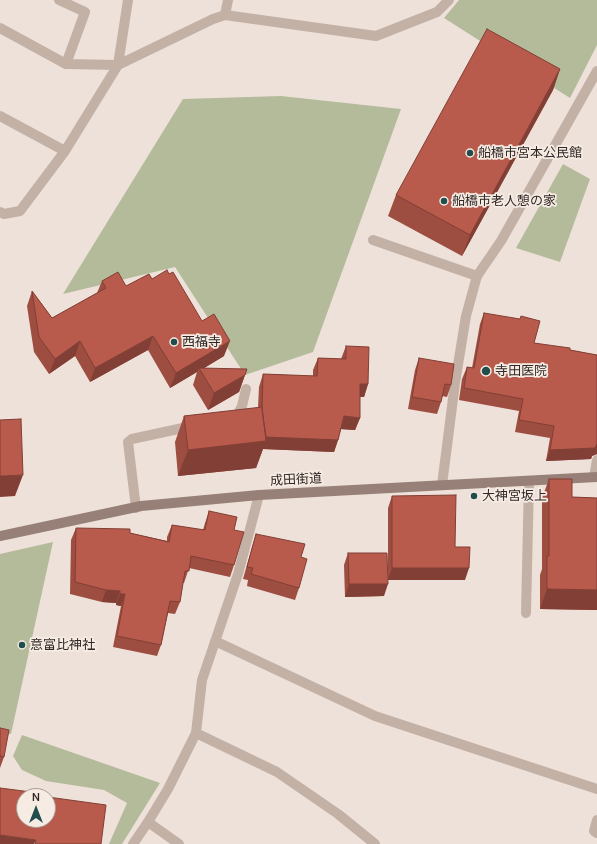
<!DOCTYPE html>
<meta charset="utf-8">
<style>
body{margin:0}
#map{position:relative;width:597px;height:844px;overflow:hidden;background:#eee1d9;font-family:Manrope,sans-serif}
canvas{display:block}
.north{position:absolute;left:16px;top:788px;width:40px;height:40px;box-sizing:border-box;background:#f6ece4;border:1px solid #a79e98;border-radius:50%;rotate:0deg;font-size:11px;font-weight:700;line-height:16px;text-align:center;color:#312826}
.north::after{content:'';display:block;margin:auto;width:14px;height:18px;background:#214e4c;clip-path:polygon(50% 0,100% 100%,50% 72%,0 100%)}
</style>
<div id="map">
<canvas width="597" height="844"></canvas>
<div class="north">N</div>
</div>
<script>
const g = document.querySelector('canvas').getContext('2d');
g.lineJoin = 'round';
function fillPath(path, color) { g.fillStyle = color; g.fill(path, 'evenodd'); }
const toPath = rows => new Path2D(rows.map(r => 'M' + r).join(''));
function stroke(path, color, width, dash) { g.strokeStyle = color; g.lineWidth = width; g.lineCap = dash ? 'butt' : 'round'; g.setLineDash(dash || []); g.stroke(path); }
function drawText(font, color, halo, rows, align = 'center') {
  g.font = font + ' Manrope,"Noto Sans JP",sans-serif'; g.lineWidth = 3.5; g.setLineDash([]); g.textBaseline = 'middle'; g.strokeStyle = halo; g.fillStyle = color; for (const [text, x, y, turn = 0] of rows) {
    g.save(); g.translate(x, y); g.rotate((+turn || 0) * Math.PI / 180); g.textAlign = isNaN(turn) ? turn : align; if (halo) g.strokeText(text, 0, 0); g.fillText(text, 0, 0); g.restore();
  }
}
fillPath(toPath([
 [459,0,597,0,597,45,570,98,444,18],
 [281,96,401,109,313,352,245,375,175,267,63,294,183,99],
 [563,164,590,179,560,262,516,248],
 [53,542,11,734,0,733,0,554],
 [22,735,160,783,122,844,109,844,127,803,104,790,46,781,22,770,13,756]
]), '#b4bb9b');
stroke(toPath([
 [59,0,85,12,66,64],
 [0,116,65,151],
 [0,212,4,214,20,211,65,151,118,65,128,0],
 [373,240,477,276],
 [231,417,238,414,242,406,246,389],
 [594,477,597,460],
 [136,508,128,442,132,439,192,426],
 [526,613,529,481],
 [196,733,277,772,338,814,375,844],
 [597,820,594,831,597,833],
 [148,822,179,844]
]), '#c4b1a6', 10);
stroke(toPath([
 [225,15,228,0],
 [0,28,66,64,118,65,213,19,225,15,376,36,437,12,449,0],
 [442,485,455,383,466,316,477,276,501,241,597,71],
 [215,641,375,716,597,789],
 [133,844,148,822,168,789,196,733,202,680,238,574,259,495]
]), '#c4b1a6', 10);
stroke(toPath([
 [0,536,141,506,259,495,597,477]
]), '#978078', 10);
fillPath(toPath([
 [560,69,553,90,462,256,388,216,396,195],
 [152,279,202,321,224,356,204,368,245,375,239,392,208,410,193,385,197,372,170,388,148,350,90,382,75,356,49,374,34,352,27,306,32,291,52,318,97,293,102,281,126,286],
 [484,313,534,343,570,350,597,355,597,454,592,456,591,459,546,461,550,438,515,432,519,411,459,400,462,379,467,367,472,368,480,324],
 [346,346,368,384,364,397,360,397,360,418,355,430,341,429,338,440,334,452,263,449,256,468,178,476,175,442,184,416,258,408,259,387,263,374,313,376,313,370,318,358,341,359],
 [419,358,451,385,447,397,442,396,441,402,437,414,408,409,415,370],
 [549,479,572,497,597,498,597,610,540,609,540,575,542,569,542,498],
 [392,496,455,547,465,580,388,580,388,508],
 [209,511,234,530,234,565,230,577,189,568,184,583,183,583,180,602,175,614,168,613,161,645,157,656,113,647,121,606,116,605,116,603,102,602,70,594,71,540,76,528,130,533,167,541,167,537,172,525,203,530,205,523],
 [256,534,301,557,299,588,295,600,247,586,248,580,243,579,252,547],
 [348,553,384,596,345,597,344,565],
 [0,728,4,757,0,768]
]), '#9e4d41');
fillPath(toPath([
 [560,69,553,90,462,256,470,235],
 [153,336,148,350,90,382,95,368],
 [80,341,75,356,49,374,55,359],
 [230,341,224,356,201,370,199,368,197,372,170,388,176,373],
 [245,375,239,392,208,410,214,393],
 [360,384,368,384,364,397,355,396],
 [344,416,360,418,355,430,340,429],
 [261,437,338,440,334,452,263,449,256,468,178,476,188,450],
 [597,444,597,454,592,456,591,459,546,461,550,450],
 [23,475,15,496,0,497,0,476],
 [392,568,469,568,465,580,388,580],
 [349,584,388,584,384,596,345,597],
 [547,589,597,590,597,610,540,609],
 [106,590,120,591,116,603,102,602],
 [120,594,125,594,121,606,116,605],
 [0,835,36,840,34,844,0,844]
]), '#813f35');
const building = toPath([
 [487,29,560,69,470,235,396,195,487,29],
 [167,270,169,274,173,272,202,321,214,314,230,341,176,373,153,336,95,368,80,341,55,359,39,337,32,291,52,318,106,288,102,281,118,272,126,286,149,274,152,279,167,270],
 [484,313,520,319,521,316,540,321,534,343,570,348,570,350,597,355,597,444,595,448,550,450,554,426,519,420,523,399,464,388,467,367,474,368,484,313],
 [346,346,369,347,368,384,360,384,360,418,344,416,338,440,266,437,262,410,263,374,317,376,318,358,346,359,346,346],
 [419,358,454,364,451,385,445,384,441,402,412,397,419,358],
 [199,368,247,369,245,375,214,393,199,368],
 [262,407,266,441,188,450,184,416,262,407],
 [21,419,23,475,0,476,0,420,21,419],
 [549,479,572,479,572,497,597,498,597,590,547,589,547,556,549,556,549,479],
 [456,495,455,547,470,547,469,568,392,568,392,496,456,495],
 [209,511,237,517,234,530,244,532,234,565,191,556,189,571,185,571,180,602,170,601,161,645,117,636,125,594,120,594,120,591,106,590,75,582,76,528,130,529,130,533,169,542,172,525,205,530,209,511],
 [256,534,305,544,301,557,307,559,299,588,251,574,253,568,247,567,256,534],
 [348,553,387,553,388,584,349,584,348,553],
 [0,728,9,730,4,757,0,756,0,728],
 [0,788,31,792,31,794,42,796,24,796,24,820,48,820,48,797,106,805,101,844,35,844,36,840,0,835,0,788]
]);
fillPath(building, '#b85a4c');
stroke(building, '#813f35', 1);
for (const [x, y, r, color] of [
 [470,153,4,"#214e4c"],
 [444,201,4,"#214e4c"],
 [174,342,4,"#214e4c"],
 [486,371,5,"#214e4c"],
 [474,496,4,"#214e4c"],
 [22,645,4,"#214e4c"]
]) { const dot = new Path2D(); dot.arc(x, y, r, 0, 2 * Math.PI); g.fillStyle = color; g.fill(dot); stroke(dot, '#f6ece4', 1.5); }
drawText('13px', '#312826', '#f6ece4', [
 ["船橋市宮本公民館",478,153],
 ["船橋市老人憩の家",452,201],
 ["西福寺",182,342],
 ["寺田医院",495,371],
 ["大神宮坂上",482,496],
 ["意富比神社",30,645]
], 'left');
drawText('13px', '#312826', '#f6ece4', [
 ["成田街道",296,480,-3]
]);
</script>
